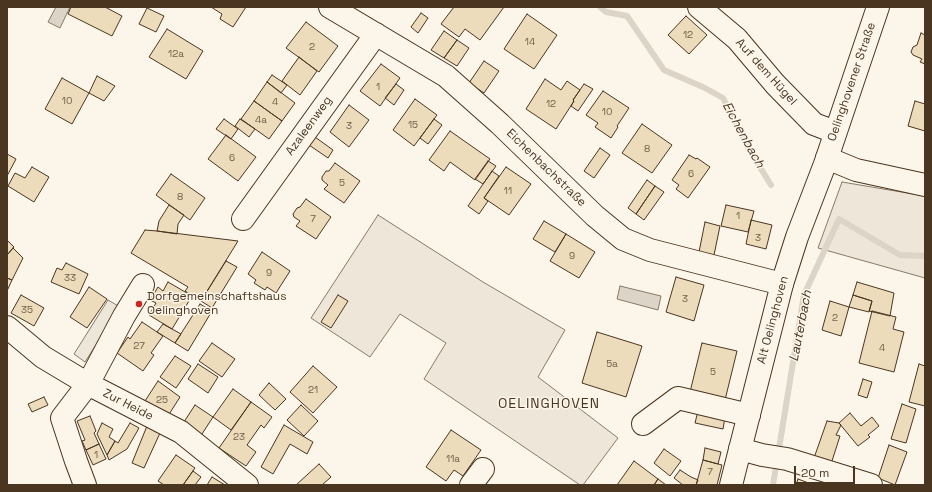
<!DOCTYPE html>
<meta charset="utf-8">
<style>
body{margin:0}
#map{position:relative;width:932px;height:492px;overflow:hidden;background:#fbf6e9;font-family:"Space Grotesk",sans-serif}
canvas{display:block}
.frame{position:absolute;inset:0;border:8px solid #4a3520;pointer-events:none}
.scale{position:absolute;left:794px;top:466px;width:61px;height:18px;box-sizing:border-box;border:2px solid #4a3520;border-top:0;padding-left:5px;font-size:12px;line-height:14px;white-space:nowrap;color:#4a3520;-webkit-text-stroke:3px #fbf6e9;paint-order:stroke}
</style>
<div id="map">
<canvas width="932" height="492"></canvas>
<div class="frame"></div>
<div class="scale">20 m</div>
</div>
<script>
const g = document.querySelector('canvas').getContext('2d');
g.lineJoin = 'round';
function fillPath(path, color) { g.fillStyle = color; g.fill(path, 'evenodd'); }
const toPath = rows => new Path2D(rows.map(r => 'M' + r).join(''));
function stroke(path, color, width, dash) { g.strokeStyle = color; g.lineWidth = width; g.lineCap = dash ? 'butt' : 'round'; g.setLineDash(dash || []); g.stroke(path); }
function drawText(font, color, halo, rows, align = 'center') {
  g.font = font + ' "Space Grotesk",sans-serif'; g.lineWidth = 3; g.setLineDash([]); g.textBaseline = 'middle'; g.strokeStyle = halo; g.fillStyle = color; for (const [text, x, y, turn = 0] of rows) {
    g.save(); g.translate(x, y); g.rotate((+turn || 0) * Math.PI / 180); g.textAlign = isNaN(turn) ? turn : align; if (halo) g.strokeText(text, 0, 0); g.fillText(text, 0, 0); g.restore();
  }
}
const green = toPath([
 [842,182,925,196,925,278,818,248,842,182],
 [378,215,483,282,565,330,538,377,618,438,583,485,580,485,424,379,446,343,400,314,370,357,311,318,378,215]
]);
fillPath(green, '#ede6d9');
stroke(green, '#887966', 1);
const parking = toPath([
 [108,300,120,307,85,362,74,354,108,300]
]);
fillPath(parking, '#ede7d9');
stroke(parking, '#887966', 1);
const water = toPath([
 [56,7,70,7,60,28,48,22,56,7],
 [620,286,661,296,658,310,617,299,620,286]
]);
fillPath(water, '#dcd4c6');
stroke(water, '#887966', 1);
stroke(toPath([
 [600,7,606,12,627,16,664,70,705,88,723,98,747,146,771,185],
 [773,485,804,295,839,219,900,255,925,256]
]), '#dcd4c6', 6);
const building = toPath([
 [71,7,105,7,122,16,112,36,68,14,71,7],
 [211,7,246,7,233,27,220,19,222,14,211,7],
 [454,7,504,7,480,40,465,29,459,37,441,24,454,7],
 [147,8,164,16,156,32,139,24,147,8],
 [421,13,428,18,418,33,411,27,421,13],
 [527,14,557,35,534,69,504,49,527,14],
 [686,16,707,35,689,54,668,35,686,16],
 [306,22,338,46,319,72,286,48,306,22],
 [167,29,203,51,186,79,149,57,167,29],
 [444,31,457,40,444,58,431,50,444,31],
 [921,33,925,35,925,64,920,62,922,59,913,55,911,52,913,47,917,45,921,33],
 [457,40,469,48,457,66,444,58,457,40],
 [299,57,317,71,300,95,282,81,299,57],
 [484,61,499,71,484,93,469,83,484,61],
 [381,64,400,78,380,106,360,91,381,64],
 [272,75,287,85,281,93,267,82,272,75],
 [97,76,115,86,104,101,89,93,97,76],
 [62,78,89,93,72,124,45,109,62,78],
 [545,79,561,90,567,81,580,90,573,100,574,101,556,129,526,109,545,79],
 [267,82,295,103,282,121,254,101,267,82],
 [396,84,404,90,394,105,385,98,396,84],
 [584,84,593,89,578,111,571,106,574,101,573,100,584,84],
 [603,91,629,108,617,126,618,127,611,138,595,127,598,123,586,115,603,91],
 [415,99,437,115,414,146,393,130,415,99],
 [254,101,282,121,269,139,241,119,254,101],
 [915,101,925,104,925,131,908,126,915,101],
 [349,105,369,120,349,147,330,132,349,105],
 [224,119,238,129,231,139,216,129,224,119],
 [240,119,255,129,249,137,235,126,240,119],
 [434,119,442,125,428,144,420,138,434,119],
 [642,124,672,145,652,173,622,153,642,124],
 [450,131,490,159,475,180,450,162,444,171,429,160,450,131],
 [226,135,256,157,238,181,208,159,226,135],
 [315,137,333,150,328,158,309,145,315,137],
 [600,148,610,155,594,178,584,171,600,148],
 [7,154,16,159,7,176,7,154],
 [689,155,696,159,697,158,710,167,688,198,676,189,679,185,672,180,689,155],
 [488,161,496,166,483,184,475,179,488,161],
 [335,163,360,181,344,203,324,189,328,185,322,180,322,177,326,171,329,171,335,163],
 [32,167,49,177,34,202,8,186,15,173,25,178,32,167],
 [506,167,531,184,509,215,484,198,506,167],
 [492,171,499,176,484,198,488,201,479,214,468,206,492,171],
 [171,174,205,198,190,220,156,195,171,174],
 [647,180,655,186,636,214,628,208,647,180],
 [655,186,664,192,644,220,636,214,655,186],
 [306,199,331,217,316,239,296,226,300,221,294,217,293,214,297,208,300,207,306,199],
 [169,205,184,215,178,224,177,234,157,231,159,221,169,205],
 [726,205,754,211,748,232,721,226,726,205],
 [751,220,772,225,766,249,746,244,751,220],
 [544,221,566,234,555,252,533,239,544,221],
 [705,222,720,226,714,255,699,252,705,222],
 [145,230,157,231,238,241,201,301,185,291,188,287,131,253,145,230],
 [566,234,595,252,579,278,550,261,566,234],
 [7,240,14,247,7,255,7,240],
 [13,248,23,258,12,280,7,278,7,255,13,248],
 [262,252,290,271,276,293,267,287,265,290,254,283,256,280,248,274,262,252],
 [226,261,237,267,212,308,201,301,226,261],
 [66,263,88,274,79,294,51,282,57,268,62,270,66,263],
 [676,277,704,285,694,321,666,312,676,277],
 [7,278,12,280,7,291,7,278],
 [168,282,192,296,172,329,149,315,156,303,150,300,158,287,163,291,168,282],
 [857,282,894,293,890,316,869,311,872,301,853,295,857,282],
 [89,287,107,299,87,328,70,317,89,287],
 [21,295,44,308,34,326,11,313,21,295],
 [338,295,348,301,331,328,321,322,338,295],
 [853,295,872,301,869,312,849,307,853,295],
 [830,301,849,307,841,336,822,330,830,301],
 [200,304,212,311,188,351,175,343,200,304],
 [872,311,896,317,893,329,904,332,894,372,859,363,872,311],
 [142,322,163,336,151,353,154,355,143,371,117,353,128,337,130,339,142,322],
 [163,324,181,334,175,343,157,332,163,324],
 [597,332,642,346,626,397,582,383,597,332],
 [212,343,235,359,222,377,199,361,212,343],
 [702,343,737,351,725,400,690,392,702,343],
 [175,356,191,366,176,388,160,377,175,356],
 [198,364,218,377,208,393,188,379,198,364],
 [919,364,925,366,925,406,909,402,919,364],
 [313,366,337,387,313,413,290,392,313,366],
 [863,379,872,382,867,398,858,395,863,379],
 [158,381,180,397,166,419,143,404,158,381],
 [269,383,286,399,275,410,259,395,269,383],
 [233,389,251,402,231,430,213,417,233,389],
 [44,397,48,405,32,412,28,404,44,397],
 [251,402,272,417,264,428,261,425,247,445,256,452,246,466,219,448,251,402],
 [902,404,916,409,906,443,891,439,902,404],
 [195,405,213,417,200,437,182,425,195,405],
 [301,405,318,421,304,436,287,420,301,405],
 [698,411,725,417,723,429,695,423,698,411],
 [850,413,861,426,872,417,879,426,868,435,870,437,858,446,839,423,850,413],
 [90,416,96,431,94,433,99,444,86,450,82,441,85,440,77,421,90,416],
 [827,421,839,423,841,425,836,435,840,436,831,464,814,458,827,421],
 [102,423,113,429,109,437,115,441,107,455,97,434,102,423],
 [130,423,139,428,127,449,109,460,107,455,115,441,118,443,130,423],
 [284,425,313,442,307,454,290,444,273,474,261,467,284,425],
 [147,426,160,433,144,468,132,463,147,426],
 [451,430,481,450,463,476,454,470,446,481,426,467,451,430],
 [99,444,106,459,93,465,86,450,99,444],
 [889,445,907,452,895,485,878,478,889,445],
 [705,448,721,452,718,464,703,460,705,448],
 [664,449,681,461,670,476,654,463,664,449],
 [176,455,195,468,183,485,164,485,158,481,176,455],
 [703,460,722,465,717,485,696,485,703,460],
 [634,461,658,479,654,485,617,485,634,461],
 [319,464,331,477,322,485,296,485,319,464],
 [680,470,691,477,698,480,696,485,683,485,674,478,680,470],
 [193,471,201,477,195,485,183,485,193,471],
 [212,477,225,485,207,485,212,477],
 [658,479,666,485,654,485,658,479],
 [798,479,814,485,796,485,798,479]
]);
fillPath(building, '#ecdcbc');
stroke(building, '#4a3520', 1);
const minor = toPath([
 [330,7,446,76,500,124,595,216,623,239,650,250,782,284],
 [699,7,737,39,775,84,814,124,835,132],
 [827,158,856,170,925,185],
 [243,219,376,34],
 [7,327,43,357,88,384,181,432,247,485],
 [643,424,678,398,749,415],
 [740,449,762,455,787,459,871,485],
 [85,485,76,461,62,418,88,384,124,316,143,285],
 [471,485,483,469]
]);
const major = toPath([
 [731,485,782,284,797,237,825,164,878,7]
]);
stroke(minor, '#4a3520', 24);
stroke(major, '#4a3520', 24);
stroke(minor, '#fbf6e9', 22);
stroke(major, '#fbf6e9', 22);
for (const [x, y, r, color] of [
 [139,304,4,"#c62828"]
]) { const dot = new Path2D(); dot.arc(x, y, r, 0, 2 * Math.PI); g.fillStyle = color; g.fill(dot); stroke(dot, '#fbf6e9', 1.5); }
drawText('10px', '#725f47', null, [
 ["12",688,35],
 ["14",530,42],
 ["2",312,47],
 ["12a",176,54],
 ["1",378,87],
 ["10",67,101],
 ["4",275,102],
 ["12",551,104],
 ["10",607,112],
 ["4a",261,120],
 ["15",413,125],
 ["3",349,126],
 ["8",647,149],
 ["6",232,158],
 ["6",691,174],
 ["5",342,183],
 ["11",508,191],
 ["8",180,197],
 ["1",738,216],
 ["7",313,219],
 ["3",758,238],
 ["9",572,256],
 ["9",269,273],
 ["33",70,278],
 ["3",685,299],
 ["35",27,310],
 ["2",835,318],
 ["27",139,346],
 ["4",882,348],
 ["5a",612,364],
 ["5",713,372],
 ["21",313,390],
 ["25",162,400],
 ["23",239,437],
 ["1",96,455],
 ["11a",453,459],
 ["7",710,472]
]);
drawText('12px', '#4a3520', '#fbf6e9', [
 ["Auf dem Hügel",766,72,48],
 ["Oelinghovener Straße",852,82,-71],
 ["Azaleenweg",309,126,-54],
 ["Eichenbachstraße",546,168,44],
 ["Alt Oelinghoven",773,320,-75],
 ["Zur Heide",128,405,27]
]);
drawText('12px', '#4a3520', '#fbf6e9', [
 ["Dorfgemeinschaftshaus",147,297],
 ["Oelinghoven",147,311]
], 'left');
drawText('italic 13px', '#4a3520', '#fbf6e9', [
 ["Eichenbach",743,135,61],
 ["Lauterbach",801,326,-79]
]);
g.letterSpacing = '1px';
drawText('14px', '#4a3520', '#fbf6e9', [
 ["OELINGHOVEN",549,404]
]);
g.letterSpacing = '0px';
</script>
